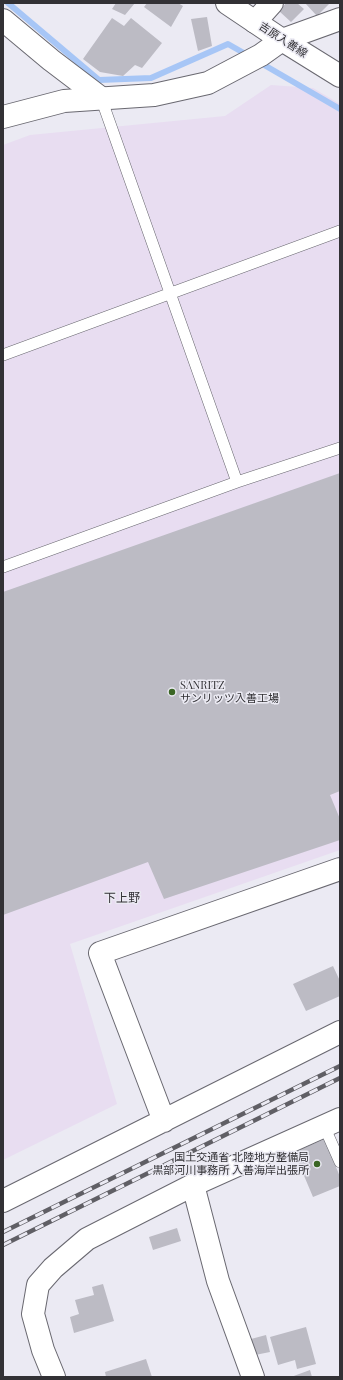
<!DOCTYPE html>
<meta charset="utf-8">
<style>
body{margin:0}
#map{position:relative;width:343px;height:1380px;overflow:hidden;background:#ebeaf3;font-family:"Playfair Display",serif}
canvas{display:block}
.frame{position:absolute;inset:0;border:4px solid #323135;pointer-events:none}
</style>
<div id="map">
<canvas width="343" height="1380"></canvas>
<div class="frame"></div>
</div>
<script>
const g = document.querySelector('canvas').getContext('2d');
g.lineJoin = 'round';
function fillPath(path, color) { g.fillStyle = color; g.fill(path, 'evenodd'); }
const toPath = rows => new Path2D(rows.map(r => 'M' + r).join(''));
function stroke(path, color, width, dash) { g.strokeStyle = color; g.lineWidth = width; g.lineCap = dash ? 'butt' : 'round'; g.setLineDash(dash || []); g.stroke(path); }
function drawText(font, color, halo, rows, align = 'center') {
  g.font = font + ' "Playfair Display","Noto Sans JP",serif'; g.lineWidth = 3; g.setLineDash([]); g.textBaseline = 'middle'; g.strokeStyle = halo; g.fillStyle = color; for (const [text, x, y, turn = 0] of rows) {
    g.save(); g.translate(x, y); g.rotate((+turn || 0) * Math.PI / 180); g.textAlign = isNaN(turn) ? turn : align; if (halo) g.strokeText(text, 0, 0); g.fillText(text, 0, 0); g.restore();
  }
}
fillPath(toPath([
 [271,85,313,88,340,104,340,850,70,944,117,1104,3,1160,3,145,30,135,225,116]
]), '#e8ddf1');
stroke(toPath([
 [8,3,99,80,151,78,228,44,249,56],
 [259,62,340,109]
]), '#a7c6f6', 6);
fillPath(toPath([
 [116,3,135,3,125,15,112,9],
 [147,3,178,3,183,6,171,27,144,7],
 [286,3,297,3,304,9,291,22,279,11],
 [305,3,330,3,317,16],
 [207,17,212,46,198,51,191,19],
 [112,18,124,26,131,18,162,43,142,68,135,65,123,76,100,72,83,59],
 [340,473,340,791,330,795,340,819,340,840,164,899,148,862,3,915,3,592],
 [333,966,340,981,340,996,306,1011,293,984],
 [325,1139,340,1177,340,1186,313,1197,294,1152],
 [177,1228,181,1241,153,1250,149,1237],
 [103,1284,114,1321,74,1333,70,1317,79,1314,75,1300,94,1295,92,1287],
 [306,1327,316,1364,297,1369,295,1360,278,1365,270,1337],
 [266,1335,270,1352,255,1355,251,1339],
 [146,1359,152,1377,106,1377,105,1372],
 [310,1370,312,1377,291,1377]
]), '#bcbbc4');
const service = toPath([
 [101,98,237,482],
 [3,355,340,231],
 [3,567,237,482,340,448],
 [324,1126,340,1162]
]);
const minor = toPath([
 [3,20,51,60,101,98],
 [255,22,272,3],
 [282,40,340,19],
 [164,1121,100,953,340,869],
 [193,1185,218,1281,253,1377],
 [3,1201,340,1032]
]);
const tertiary = toPath([
 [3,117,64,101,154,95,208,83,261,55,282,40],
 [54,1377,43,1350,33,1314,38,1285,53,1268,87,1239,193,1185,340,1119]
]);
const secondary = toPath([
 [227,3,282,40,340,76]
]);
stroke(service, '#696870', 12);
stroke(minor, '#696870', 24);
stroke(tertiary, '#696870', 24);
stroke(secondary, '#696870', 24);
stroke(service, '#fff', 11);
stroke(minor, '#fff', 22);
stroke(tertiary, '#fff', 22);
stroke(secondary, '#fff', 22);
const rail = toPath([
 [3,1232,340,1066],
 [3,1245,340,1078]
]);
stroke(rail, '#605f65', 4.5);
stroke(rail, '#ebeaf3', 3, [9]);
for (const [x, y, r, color] of [
 [172,692,4,"#3b6624"],
 [317,1164,4,"#3b6624"]
]) { const dot = new Path2D(); dot.arc(x, y, r, 0, 2 * Math.PI); g.fillStyle = color; g.fill(dot); stroke(dot, '#ebeaf3', 1.5); }
drawText('11px', '#323135', '#ebeaf3', [
 ["吉原入善線",283,40,33]
]);
drawText('11px', '#323135', '#ebeaf3', [
 ["SANRITZ",180,686],
 ["サンリッツ入善工場",180,699],
 ["国土交通省 北陸地方整備局",309,1158,"right"],
 ["黒部河川事務所 入善海岸出張所",309,1171,"right"]
], 'left');
drawText('12px', '#323135', '#ebeaf3', [
 ["下上野",122,898]
]);
</script>
